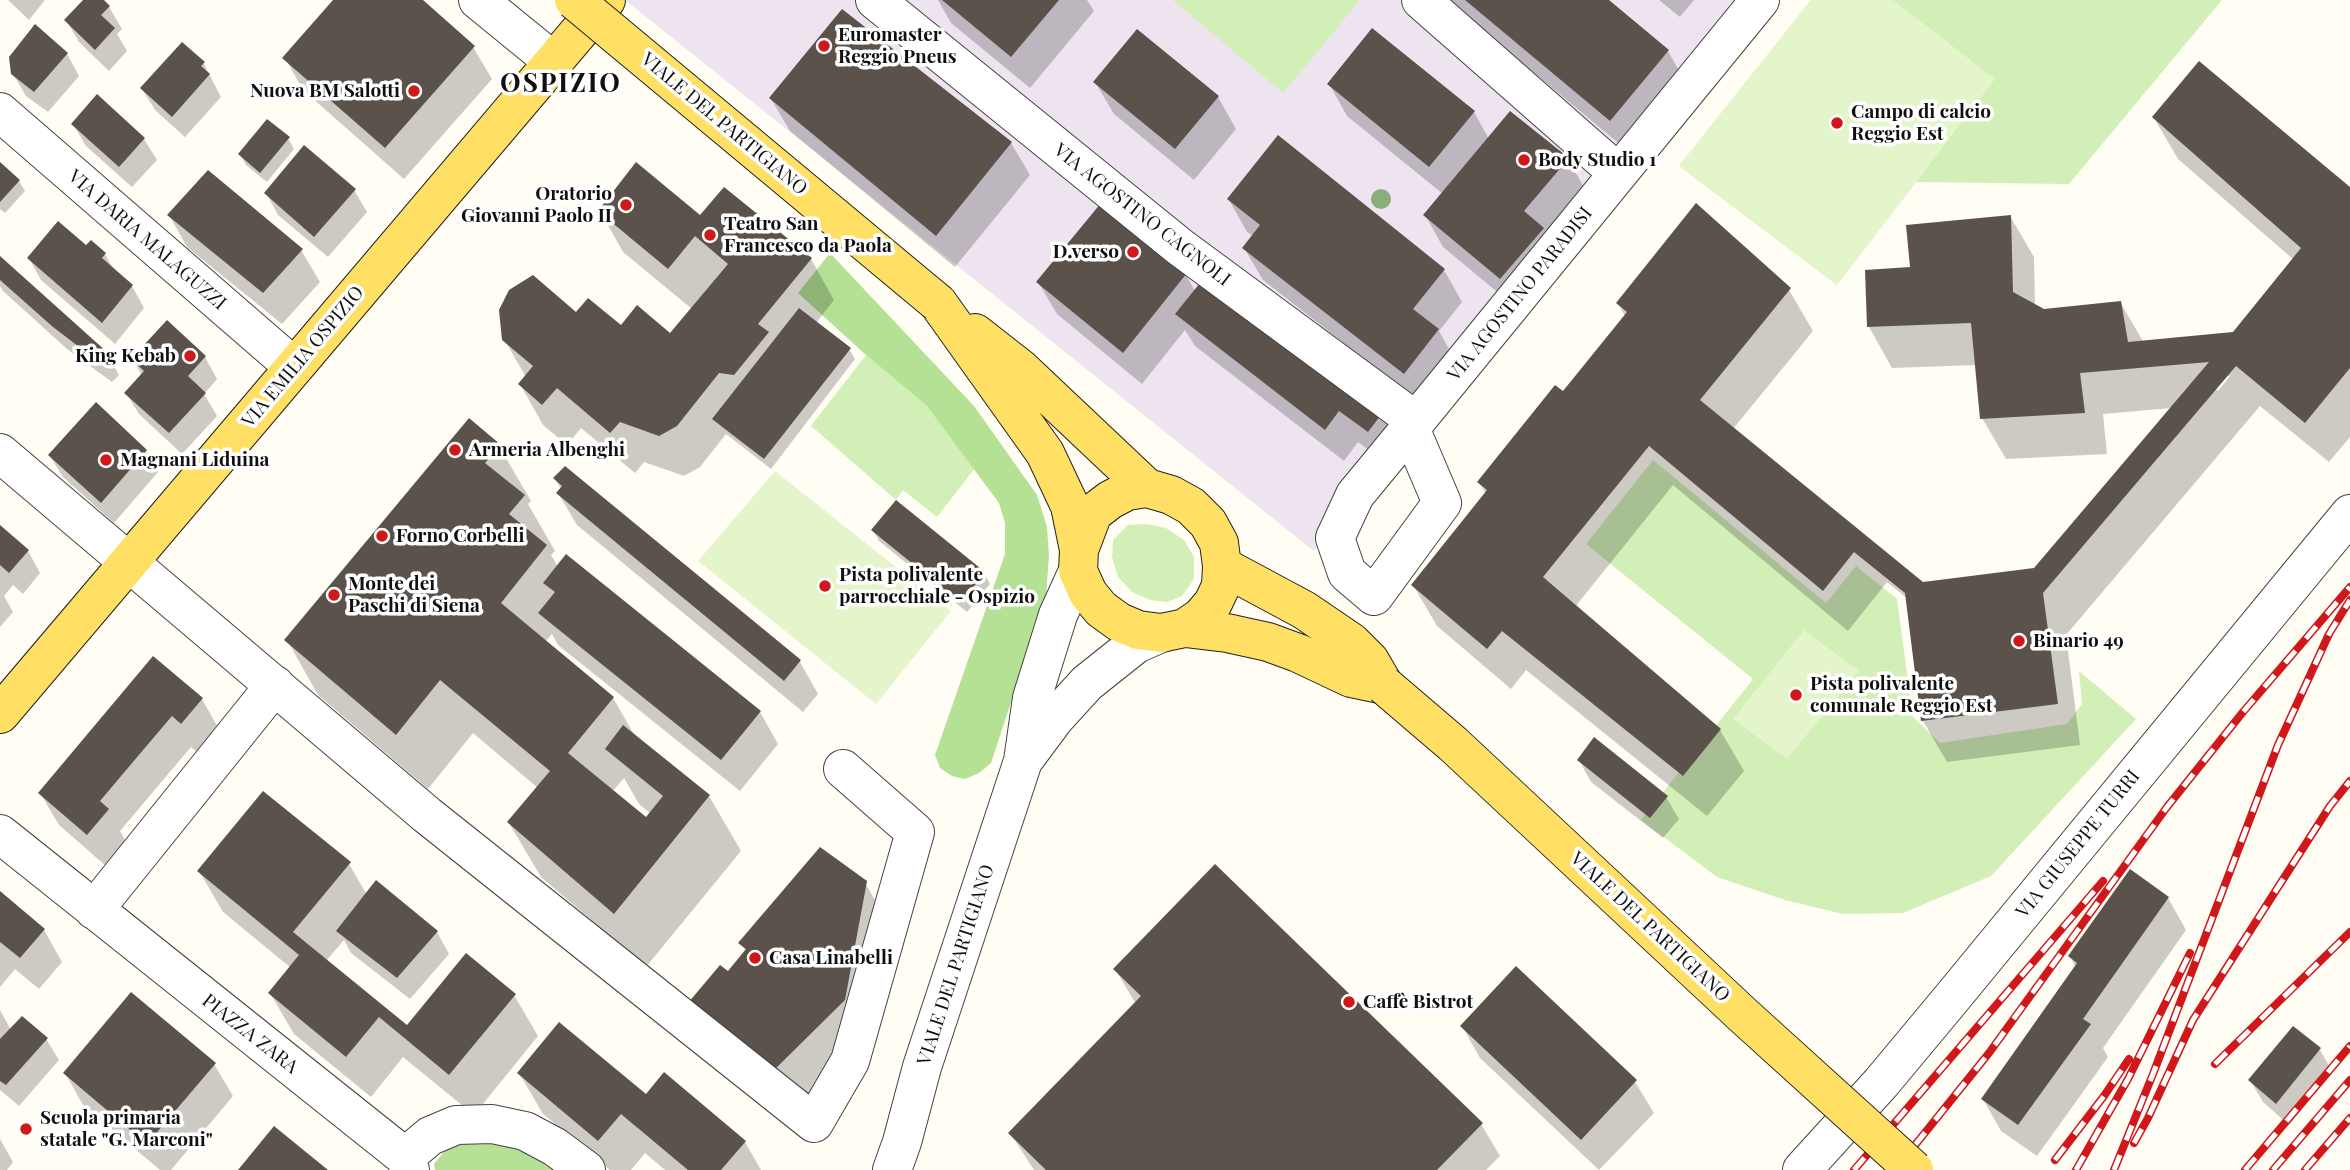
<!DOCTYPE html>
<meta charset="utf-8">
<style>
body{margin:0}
canvas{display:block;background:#fffdf4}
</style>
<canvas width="2350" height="1170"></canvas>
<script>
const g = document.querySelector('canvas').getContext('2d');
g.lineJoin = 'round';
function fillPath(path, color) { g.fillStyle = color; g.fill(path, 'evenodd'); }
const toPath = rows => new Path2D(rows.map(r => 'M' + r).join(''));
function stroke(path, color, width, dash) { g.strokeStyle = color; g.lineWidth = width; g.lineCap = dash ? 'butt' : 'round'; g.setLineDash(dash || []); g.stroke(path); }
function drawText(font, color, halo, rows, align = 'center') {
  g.font = font + ' "Playfair Display",serif'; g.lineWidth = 7; g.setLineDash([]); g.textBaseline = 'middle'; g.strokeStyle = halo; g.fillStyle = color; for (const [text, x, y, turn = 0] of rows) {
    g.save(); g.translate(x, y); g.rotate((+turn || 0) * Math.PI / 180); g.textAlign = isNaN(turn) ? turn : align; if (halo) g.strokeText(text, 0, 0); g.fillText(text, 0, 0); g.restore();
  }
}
fillPath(toPath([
 [625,0,1761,0,1314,551]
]), '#eee4ef');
fillPath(toPath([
 [1173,0,1360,0,1283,93],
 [1811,0,2222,0,2069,184,1916,182,1837,285,1679,166],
 [866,355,927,406,975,468,937,517,903,490,896,500,811,426],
 [1653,460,1826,603,1856,566,1897,599,1913,717,1940,743,2067,724,2082,704,2079,671,2136,719,1991,876,1903,913,1843,914,1785,900,1717,877,1641,820,1753,679,1586,544],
 [1146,524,1166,528,1184,540,1194,557,1194,579,1182,596,1167,602,1150,600,1132,592,1118,577,1112,557,1113,540,1128,525]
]), '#d2efb8');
fillPath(toPath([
 [830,253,974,406,1037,495,1047,527,1049,556,1046,596,991,763,979,773,965,779,952,776,940,768,935,755,1005,554,1005,523,999,503,927,406,866,355,798,293],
 [496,1138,561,1170,435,1170,434,1164,446,1149,467,1141]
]), '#b5e195');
fillPath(toPath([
 [1811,0,1893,0,1995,79,1837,285,1679,166],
 [775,471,951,611,876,704,698,561],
 [1804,630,1859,671,1787,759,1733,719]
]), '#e5f5cb');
fillPath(toPath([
 [8,0,45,0,29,20],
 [85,0,102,0,109,7,122,29,117,34,127,51,109,71,79,42,66,20],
 [336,0,420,0,473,47,492,79,404,179,303,90,285,58],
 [938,0,1087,0,1094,11,1030,88,951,23],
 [1447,0,1606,0,1668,51,1686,83,1629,152],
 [1659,0,1694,0,1680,17],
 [182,45,204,64,221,97,185,137,155,110,142,89],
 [67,54,79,76,48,112,26,96,13,74],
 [1095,82,1218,97,1236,129,1194,180,1114,114],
 [1329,84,1474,112,1489,139,1568,159,1586,191,1519,310,1443,247,1425,215,1443,194,1347,116],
 [771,99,1011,143,1030,175,955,267,790,131],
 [2154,118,2350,189,2350,437,2329,462,2260,406,2066,635,2080,745,1947,762,1923,721,1908,599,1887,582,1848,631,1673,485,1575,607,1720,730,1744,771,1707,816,1526,670,1511,689,1437,626,1413,585,1486,494,1479,482,1563,393,1625,316,1618,303,1789,290,1813,331,1733,429,1922,583,2034,569,2172,408,2103,414,2107,454,2006,459,1982,418,1977,365,1892,368,1869,327,1911,269,2010,216,2034,257,2035,306,2044,311,2120,302,2144,343,2234,334,2294,260,2178,159],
 [2225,376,2230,376,2218,391,2215,388],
 [73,124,144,139,157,160,132,187,86,146],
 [288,138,294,149,267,182,246,165,240,154],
 [0,165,19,181,25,191,5,213,0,209],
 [354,190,367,212,328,257,278,215,266,193],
 [1229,200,1444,270,1462,302,1439,331,1456,362,1423,405,1263,280,1244,248,1253,236,1247,232],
 [600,211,701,217,811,259,834,300,816,323,849,349,855,359,771,469,726,434,700,467,684,476,644,462,635,473,581,428,567,445,543,425,520,384,526,377,504,339,577,314,621,327,670,336,692,309,623,252],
 [169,215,301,250,320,282,282,324,187,247],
 [87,248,105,254,114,271,132,286,144,308,115,344,41,280,29,258],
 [0,258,106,353,119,375,112,382,67,349,3,291,0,286],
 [1186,275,1195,291,1383,412,1402,444,1386,463,1358,442,1344,461,1195,346,1185,330,1142,384,1057,314,1038,282],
 [167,323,205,357,217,379,204,394,217,416,182,454,139,414,126,393,142,376,133,359],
 [499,446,531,501,528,504,555,551,551,555,558,567,760,712,778,744,740,791,558,645,552,634,545,642,613,698,635,736,709,796,741,851,646,967,541,877,509,823,538,788,473,733,428,789,318,695,287,640],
 [624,778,639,804,651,814,646,820,612,792],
 [146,451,158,472,114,523,63,477,50,456],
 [566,468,800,662,818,694,803,712,577,525,558,493,561,489,555,479],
 [0,527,28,551,40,573,23,594,13,585,4,596,13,612,0,627],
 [873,530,984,573,990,584,967,612,879,541],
 [153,659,202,699,220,731,200,755,191,747,120,831,126,842,106,866,59,825,40,793],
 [1579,760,1666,797,1679,819,1663,838,1591,782],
 [349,864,367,895,437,932,449,954,410,999,351,953,344,940,326,961,407,1028,514,995,538,1036,474,1115,403,1057,371,1097,294,1034,270,993,291,968,223,912,199,871],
 [865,883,889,924,868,1041,796,1113,728,973,746,952,741,943],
 [0,893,44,930,62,962,39,989,15,969,0,987],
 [2168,898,2186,930,2103,1048,2108,1057,2037,1156,2001,1131,1983,1099,2076,968,2070,956],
 [1115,969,1481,1124,1500,1156,1486,1170,1034,1170,1010,1133,1136,1004],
 [0,1010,11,1030,46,1039,59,1060,19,1106,0,1090],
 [1462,1026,1635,1082,1654,1113,1599,1170,1480,1058],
 [2320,1050,2332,1071,2289,1125,2263,1102,2250,1080],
 [214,1064,233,1096,171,1170,160,1170,83,1105,65,1073],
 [519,1073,646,1097,745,1142,761,1170,665,1170,645,1153,631,1170,610,1170,543,1114],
 [0,1139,13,1162,7,1170,0,1170]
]), '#0003');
fillPath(toPath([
 [83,0,104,0,110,6,101,15,115,28,95,50,64,20],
 [333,0,423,0,475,46,385,148,282,58],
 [942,0,1059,0,1011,57],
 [1465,0,1609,0,1669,50,1610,121],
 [842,9,1012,142,936,236,769,98],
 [35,24,68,53,34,92,11,74,9,57],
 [1372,28,1475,111,1429,167,1327,84],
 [1137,29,1219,96,1175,149,1093,82],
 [182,42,205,62,201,66,210,74,172,117,140,88],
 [2199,61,2350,187,2350,368,2305,423,2236,366,2043,593,2058,704,1921,721,1905,593,1854,552,1823,591,1649,446,1543,577,1721,729,1683,776,1502,631,1487,649,1411,585,1487,490,1477,482,1555,385,1563,391,1627,312,1616,303,1696,203,1791,288,1700,400,1923,582,2034,568,2209,362,2080,373,2085,413,1980,419,1971,323,1867,327,1865,270,1910,267,1906,225,2011,215,2013,292,2044,309,2121,301,2128,342,2233,332,2301,248,2152,117],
 [97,94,145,138,119,167,71,124],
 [1510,111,1569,158,1524,211,1544,228,1500,279,1423,215],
 [267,119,290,137,260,173,238,154],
 [1278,135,1445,269,1413,309,1439,329,1404,374,1242,248,1260,225,1227,199],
 [304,145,356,189,314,237,264,193],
 [0,162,20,180,0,202],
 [636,162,700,215,724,187,812,258,758,324,769,332,734,375,719,373,677,426,659,436,620,422,610,433,557,388,542,405,518,384,533,366,502,340,499,310,509,290,533,275,576,312,588,298,621,325,637,305,670,333,728,264,695,236,668,269,598,211],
 [208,170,303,249,263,293,167,215],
 [1101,203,1187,273,1123,353,1036,282],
 [58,221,86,245,91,240,106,253,102,258,133,285,102,323,27,258],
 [0,256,107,352,99,362,53,327,0,280],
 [1204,278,1384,411,1368,432,1339,411,1325,430,1175,314],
 [799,308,851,348,764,459,712,419],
 [167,320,206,356,188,376,206,393,169,433,124,393,144,371,131,359],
 [96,402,147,450,101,503,48,455],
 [469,418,501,445,485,463,525,495,509,514,547,545,501,603,614,697,568,753,646,817,663,796,605,749,623,725,710,795,614,914,507,822,550,771,440,680,396,735,284,640],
 [565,466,801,660,784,681,556,493,562,486,553,478],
 [896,500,985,572,961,603,871,530],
 [0,525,29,550,9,573,0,565],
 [566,554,761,711,721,760,538,613,555,592,543,583],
 [153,656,203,698,181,724,172,716,138,756,100,801,109,809,87,835,38,793],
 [1594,737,1668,796,1650,818,1577,760],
 [263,791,351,862,293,932,407,1025,466,953,516,994,449,1075,379,1017,346,1057,268,993,299,955,197,871],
 [820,847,867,881,845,1000,771,1073,688,1003,720,965,728,971,746,949,738,943],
 [1215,864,1483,1123,1437,1170,1046,1170,1008,1133,1141,996,1113,969],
 [2130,869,2169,897,2083,1019,2091,1024,2018,1125,1981,1099,2077,963,2068,956],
 [376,880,438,931,397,978,336,931],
 [0,891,45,929,20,958,0,942],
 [1516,966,1637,1080,1581,1140,1460,1026],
 [131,992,216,1063,147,1144,63,1073],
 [22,1016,48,1038,6,1085,0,1081,0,1039],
 [559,1022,646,1094,664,1072,746,1141,721,1170,688,1170,621,1114,598,1141,517,1073],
 [2293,1026,2321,1048,2276,1104,2248,1080],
 [274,1126,328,1170,238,1170]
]), '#5a524b');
const minor = toPath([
 [478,0,554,62],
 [875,0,1180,247,1416,421],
 [1421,0,1618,173],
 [0,112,294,367],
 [1410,428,1442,503,1374,596,1347,573,1335,538,1355,495,1416,421,1760,0],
 [0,453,427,815,814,1123,850,1061,915,832,843,769],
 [1026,757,1055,718,1087,683,1136,644,1161,633],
 [0,834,405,1157,410,1170],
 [94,910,275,685],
 [405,1157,430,1136,456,1125,492,1124,525,1131,555,1147,586,1170],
 [892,1170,902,1142,922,1067,1023,761,1032,698,1058,615,1078,571],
 [1802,1170,1881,1083,1951,999,2350,514]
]);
const major = toPath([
 [938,303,1045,453,1070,506,1079,550],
 [975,333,1021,369,1147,488],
 [1147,488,1171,495,1191,506,1208,523,1219,543,1222,566,1221,586,1213,603,1201,617,1185,628,1161,633,1138,630,1119,622,1101,609,1088,593,1078,571,1079,550,1093,513,1110,500,1127,491,1147,488],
 [1222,566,1304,610,1351,642,1370,661,1384,685],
 [1185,628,1227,633,1268,642,1298,653,1351,678,1384,685],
 [0,714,606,0]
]);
stroke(minor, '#434343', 40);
stroke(major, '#212121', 40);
stroke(minor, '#fff', 38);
stroke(major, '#ffdf64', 38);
const rail = toPath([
 [2215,1064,2350,932],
 [2134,1143,2148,1118,2193,1020,2330,806,2350,781],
 [2055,1160,2104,1096,2129,1059],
 [1854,1170,2103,881],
 [1895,1170,1989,1053,2167,807,2243,712,2350,587],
 [2076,1170,2128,1079,2190,953],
 [2114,1170,2153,1074,2278,745,2329,634,2350,600],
 [2245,1170,2350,1046],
 [2273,1170,2350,1080],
 [2305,1170,2350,1118]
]);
stroke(rail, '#d0181b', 8);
stroke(rail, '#fff', 5, [16]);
const majorBridge = toPath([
 [574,0,938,303],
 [1384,685,1453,744,1744,1016,1914,1170]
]);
stroke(majorBridge, '#212121', 40, []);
stroke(majorBridge, '#ffdf64', 38);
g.fillStyle = '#88af7b';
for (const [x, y] of [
 [1381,199]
]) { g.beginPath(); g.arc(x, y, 10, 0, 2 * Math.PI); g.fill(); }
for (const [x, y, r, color] of [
 [824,46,7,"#d0181b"],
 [414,91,7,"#d0181b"],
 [1837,123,7,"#d0181b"],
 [1524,160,7,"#d0181b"],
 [626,205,7,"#d0181b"],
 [710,235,7,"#d0181b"],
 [1133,252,7,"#d0181b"],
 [190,356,7,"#d0181b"],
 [455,450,7,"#d0181b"],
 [106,460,7,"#d0181b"],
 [382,536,7,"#d0181b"],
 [825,586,7,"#d0181b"],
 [334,595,7,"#d0181b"],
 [2019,641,7,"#d0181b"],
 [1796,695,7,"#d0181b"],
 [755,958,7,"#d0181b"],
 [1349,1002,7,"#d0181b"],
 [26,1129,7,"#d0181b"]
]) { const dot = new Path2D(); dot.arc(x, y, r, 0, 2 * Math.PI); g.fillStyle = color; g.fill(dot); stroke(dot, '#fff', 2.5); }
drawText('bold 19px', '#101010', '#fff', [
 ["Euromaster",838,35],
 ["Reggio Pneus",838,57],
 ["Nuova BM Salotti",400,91,"right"],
 ["Campo di calcio",1851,112],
 ["Reggio Est",1851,134],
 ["Body Studio 1",1538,160],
 ["Oratorio",612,194,"right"],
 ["Giovanni Paolo II",612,216,"right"],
 ["Teatro San",724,224],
 ["Francesco da Paola",724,246],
 ["D.verso",1119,252,"right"],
 ["King Kebab",176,356,"right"],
 ["Armeria Albenghi",469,450],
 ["Magnani Liduina",120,460],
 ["Forno Corbelli",396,536],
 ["Pista polivalente",839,575],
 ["parrocchiale - Ospizio",839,597],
 ["Monte dei",348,584],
 ["Paschi di Siena",348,606],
 ["Binario 49",2033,641],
 ["Pista polivalente",1810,684],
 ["comunale Reggio Est",1810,706],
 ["Casa Linabelli",769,958],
 ["Caffè Bistrot",1363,1002],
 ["Scuola primaria",40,1118],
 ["statale \"G. Marconi\"",40,1140]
], 'left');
drawText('19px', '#101010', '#fff', [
 ["VIALE DEL PARTIGIANO",724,124,40],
 ["VIA AGOSTINO CAGNOLI",1142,215,38],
 ["VIA DARIA MALAGUZZI",147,240,41],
 ["VIA AGOSTINO PARADISI",1520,294,-51],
 ["VIA EMILIA OSPIZIO",303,357,-50],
 ["VIA GIUSEPPE TURRI",2078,844,-51],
 ["VIALE DEL PARTIGIANO",1650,927,43],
 ["VIALE DEL PARTIGIANO",956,965,-72],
 ["PIAZZA ZARA",250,1034,38]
]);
g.letterSpacing = '2px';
drawText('bold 26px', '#101010', '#fff', [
 ["OSPIZIO",561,84]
]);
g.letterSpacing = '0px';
</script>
